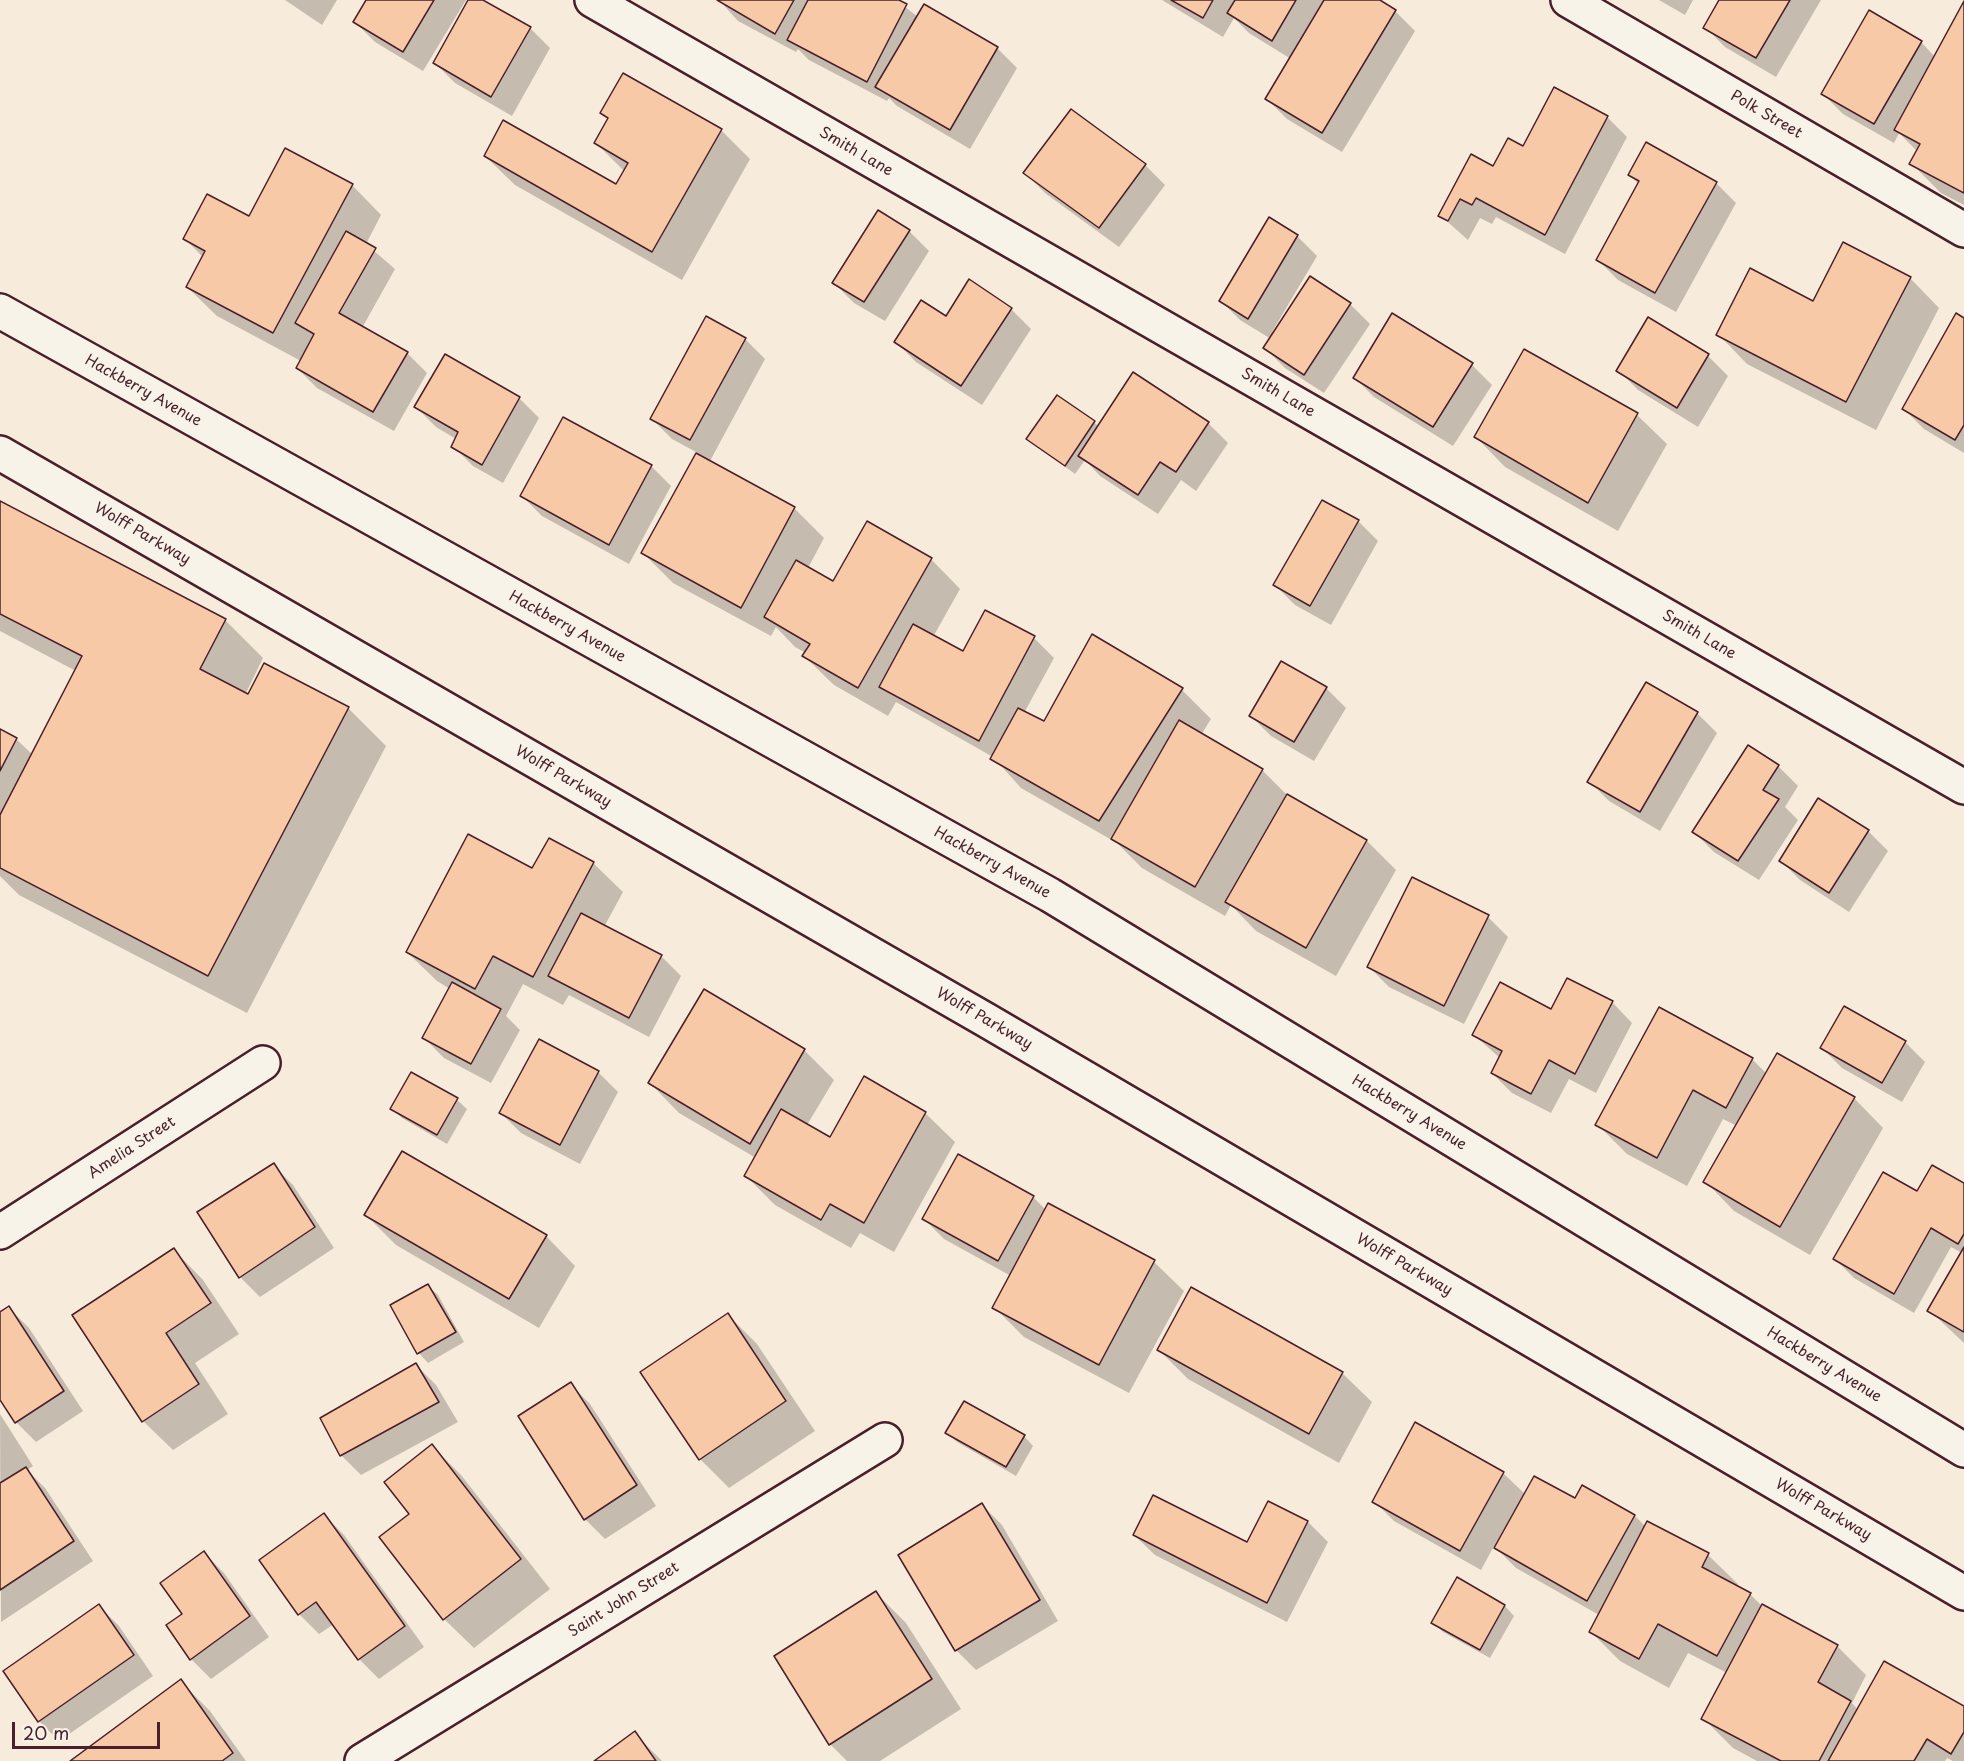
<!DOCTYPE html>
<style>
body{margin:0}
#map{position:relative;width:1964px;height:1761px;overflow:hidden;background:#f7ebdb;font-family:"Playpen Sans",sans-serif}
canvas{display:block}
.scale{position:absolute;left:12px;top:1722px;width:148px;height:27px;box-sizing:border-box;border:3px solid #4a1f2b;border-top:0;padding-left:8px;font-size:18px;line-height:21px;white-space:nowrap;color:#4a1f2b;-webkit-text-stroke:4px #f7f3e8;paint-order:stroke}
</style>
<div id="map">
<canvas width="1964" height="1761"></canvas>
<div class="scale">20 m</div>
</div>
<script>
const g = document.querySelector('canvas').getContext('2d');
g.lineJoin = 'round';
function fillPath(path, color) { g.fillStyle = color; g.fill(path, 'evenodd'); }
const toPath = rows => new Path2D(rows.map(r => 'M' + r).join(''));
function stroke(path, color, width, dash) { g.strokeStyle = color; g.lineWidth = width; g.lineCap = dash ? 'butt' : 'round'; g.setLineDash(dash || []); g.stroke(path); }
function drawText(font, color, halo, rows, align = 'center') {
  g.font = font + ' "Playpen Sans",sans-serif'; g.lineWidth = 4.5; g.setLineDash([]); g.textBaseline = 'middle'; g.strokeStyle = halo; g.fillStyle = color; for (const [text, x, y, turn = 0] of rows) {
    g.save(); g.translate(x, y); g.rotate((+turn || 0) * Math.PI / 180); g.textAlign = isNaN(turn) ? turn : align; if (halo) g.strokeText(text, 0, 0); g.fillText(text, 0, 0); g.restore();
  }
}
fillPath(toPath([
 [285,0,337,0,322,25],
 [368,0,466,0,423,71,375,42,355,22],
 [470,0,480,0,530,28,550,48,512,116,455,83,435,63],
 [719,0,896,0,918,17,997,48,1017,68,970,149,897,106,889,98,887,101,809,60,798,49,796,52,738,21],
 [1162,0,1377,0,1395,11,1415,31,1342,152,1287,119,1267,99,1291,59,1249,33,1234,18,1223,37],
 [1659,0,1693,0,1685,15],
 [1721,0,1821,0,1776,77,1725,47,1705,27],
 [1964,4,1964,205,1941,193,1911,163,1918,152,1899,133,1894,143,1843,114,1823,94,1921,42,1935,57],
 [602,113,721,130,750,159,682,280,515,185,485,156,617,186,625,172,596,143,609,120],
 [1607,117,1627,137,1565,254,1496,217,1492,224,1480,218,1468,240,1440,215,1493,168,1523,148],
 [1145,165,1165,185,1119,247,1045,193,1025,173],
 [1629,175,1716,183,1736,203,1676,312,1618,280,1598,260,1639,184],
 [352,185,381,215,366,244,395,269,362,328,407,353,427,373,394,431,317,388,297,368,301,361,217,316,187,287,203,257,185,239],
 [909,231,929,251,885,321,854,303,834,283],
 [1297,236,1317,256,1272,332,1274,333,1350,304,1370,324,1324,393,1285,368,1265,348,1271,339,1240,320,1220,300],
 [1910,278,1939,308,1876,430,1747,364,1718,334,1813,303],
 [1011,309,1031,329,982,405,916,362,896,342,946,318],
 [1649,319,1708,356,1728,376,1698,427,1638,390,1618,370],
 [1964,319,1964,453,1924,429,1904,409],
 [745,339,765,359,710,461,794,508,824,538,808,568,833,583,931,559,960,589,933,637,964,653,1034,638,1054,658,1024,713,1044,723,1182,690,1211,719,1201,735,1262,770,1287,795,1367,841,1396,870,1336,976,1256,931,1231,905,1225,916,1142,868,1117,843,1021,788,993,757,896,702,888,716,834,685,804,656,806,653,795,647,776,627,771,636,673,583,643,553,698,453,672,439,652,419],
 [1472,365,1492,385,1453,446,1374,397,1354,377],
 [519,398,539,418,503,483,473,466,453,446,456,439,436,427,416,407],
 [1637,415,1667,444,1618,531,1505,467,1476,437],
 [1094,422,1099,427,1208,423,1228,443,1196,491,1181,480,1158,514,1100,476,1085,460,1075,474,1028,439],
 [651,466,671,486,629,564,542,516,522,496],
 [1322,502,1358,521,1378,541,1331,625,1295,605,1275,585],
 [0,503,225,620,263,658,245,695,348,708,386,746,247,1013,19,895,0,876,0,731,16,739,33,755,76,671,0,631],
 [1646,684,1697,713,1717,733,1660,831,1609,801,1589,781],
 [1326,688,1346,708,1314,761,1271,736,1251,716],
 [1749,747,1778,766,1798,786,1785,807,1798,820,1759,880,1714,852,1694,832],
 [1819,800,1868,831,1888,851,1849,912,1800,880,1780,860],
 [593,863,623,892,604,927,661,956,681,976,649,1037,569,995,563,1005,523,984,506,1016,520,1030,491,1083,444,1058,424,1038,450,989,437,981,407,952,533,870],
 [1488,917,1508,937,1464,1024,1389,987,1369,967],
 [1612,1002,1632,1023,1596,1093,1569,1079,1551,1113,1512,1093,1492,1073,1500,1058,1474,1035,1552,1011],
 [1659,1009,1753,1060,1767,1074,1854,1098,1883,1128,1810,1255,1734,1211,1705,1181,1737,1126,1723,1119,1687,1186,1627,1154,1597,1124],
 [1905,1042,1925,1062,1902,1102,1842,1068,1822,1048],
 [804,1050,834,1080,807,1125,831,1139,925,1113,955,1142,894,1252,860,1233,851,1248,775,1205,746,1176,756,1158,679,1113,650,1083],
 [598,1072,618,1092,580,1164,521,1133,501,1113],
 [457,1100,467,1109,447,1144,402,1118,392,1109],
 [273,1165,293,1185,334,1248,260,1297,240,1277],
 [1964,1185,1964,1343,1929,1310,1962,1253,1951,1247,1914,1313,1854,1278,1834,1258,1918,1193],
 [1033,1197,1046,1210,1048,1205,1154,1262,1184,1291,1129,1393,1024,1337,994,1307,1011,1276,944,1239,924,1219],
 [366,1215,546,1236,575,1266,539,1328,396,1245],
 [174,1250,203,1280,239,1334,195,1363,228,1414,173,1450,143,1421],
 [428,1286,438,1295,464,1342,428,1363,419,1353,392,1306],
 [9,1308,29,1328,83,1411,36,1442,16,1422,0,1397,0,1313],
 [728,1315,757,1344,815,1431,729,1488,700,1459],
 [1158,1349,1342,1373,1372,1402,1339,1463,1188,1379],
 [416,1365,436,1385,458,1422,361,1475,341,1455,322,1419],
 [570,1384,590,1404,656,1506,605,1539,585,1519],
 [0,1414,33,1466,27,1470,45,1488,93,1561,1,1622],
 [1416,1424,1503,1473,1526,1495,1575,1500,1582,1487,1635,1516,1646,1527,1708,1555,1738,1584,1736,1587,1750,1594,1761,1605,1837,1646,1866,1675,1852,1703,1858,1710,1964,1707,1964,1761,1953,1761,1947,1758,1945,1761,1757,1761,1733,1748,1703,1718,1727,1673,1688,1653,1669,1688,1620,1661,1591,1632,1599,1615,1516,1568,1494,1546,1481,1570,1394,1521,1374,1501],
 [947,1433,1024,1436,1033,1446,1016,1476,957,1442],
 [432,1446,461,1475,550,1589,474,1648,444,1619,411,1515],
 [1269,1503,1308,1522,1328,1542,1287,1622,1155,1555,1134,1535,1248,1544],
 [982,1505,1002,1525,1058,1621,976,1670,956,1650],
 [324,1515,344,1535,424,1647,379,1679,359,1659,334,1624,319,1634,299,1614],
 [204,1553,224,1573,269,1637,211,1679,191,1659,184,1614],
 [1458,1579,1505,1606,1514,1616,1490,1658,1443,1632,1433,1622],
 [876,1593,906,1623,961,1709,880,1761,847,1761,830,1744],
 [99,1606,119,1626,153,1676,59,1741,39,1721],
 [180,1681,210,1711,246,1761,72,1761],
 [634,1733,662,1761,597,1761]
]), '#0003');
const building = toPath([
 [366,0,434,0,403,52,353,22,366,0],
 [468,0,483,0,531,27,491,97,433,63,468,0],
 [717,0,794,0,775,34,717,0],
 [808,0,899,0,907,4,867,82,787,40,808,0],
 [1171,0,1213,0,1203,18,1171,0],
 [1235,0,1296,0,1272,41,1227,13,1235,0],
 [1324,0,1380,0,1396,10,1322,133,1265,99,1324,0],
 [1719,0,1790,0,1756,58,1703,28,1719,0],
 [1964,1,1964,193,1909,164,1920,144,1894,130,1964,1],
 [924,4,998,47,950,130,875,87,924,4],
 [1869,10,1922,41,1874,124,1821,94,1869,10],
 [623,73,722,129,652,252,484,156,503,120,616,184,628,163,594,143,608,118,600,113,623,73],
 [1554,87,1608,116,1545,235,1476,198,1472,205,1460,199,1448,221,1438,216,1471,154,1493,166,1508,138,1523,146,1554,87],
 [1071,109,1146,164,1099,228,1023,173,1071,109],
 [1646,142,1717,182,1655,293,1596,260,1639,181,1628,175,1646,142],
 [285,148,353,184,273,333,186,287,205,251,183,239,207,194,249,216,285,148],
 [878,210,910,230,864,302,832,283,878,210],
 [1269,217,1298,235,1248,319,1219,301,1269,217],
 [346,231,376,248,339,313,408,352,373,412,296,368,314,334,295,323,346,231],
 [1843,242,1911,277,1846,402,1716,335,1750,268,1813,301,1843,242],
 [1310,276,1351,303,1304,375,1263,348,1310,276],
 [969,279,1012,308,961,386,894,342,921,300,946,316,969,279],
 [1392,313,1473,363,1433,427,1353,378,1392,313],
 [1956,313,1964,318,1964,425,1955,440,1902,409,1956,313],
 [706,316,746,338,690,440,650,419,706,316],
 [1648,317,1709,354,1677,408,1616,371,1648,317],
 [1524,349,1638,413,1588,503,1474,437,1524,349],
 [445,354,520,397,482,465,451,447,458,432,414,407,445,354],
 [1133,372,1209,422,1176,472,1160,462,1138,495,1078,456,1133,372],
 [1057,395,1095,421,1065,466,1026,439,1057,395],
 [563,417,652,465,609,545,520,496,563,417],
 [696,453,795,507,741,608,641,553,696,453],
 [1322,500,1359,520,1310,606,1273,585,1322,500],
 [0,501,226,619,200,669,248,694,264,663,349,707,208,976,0,868,0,815,82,656,0,614,0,501],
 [867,521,932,558,858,688,802,656,810,644,764,617,796,560,833,581,867,521],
 [985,610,1035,636,979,741,879,687,913,624,963,651,985,610],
 [1092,634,1183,688,1099,821,990,759,1018,708,1044,721,1092,634],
 [1281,661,1327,687,1294,742,1249,716,1281,661],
 [1646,682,1698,712,1640,812,1587,782,1646,682],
 [1179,720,1263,769,1195,887,1111,839,1179,720],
 [0,729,17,738,0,771,0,729],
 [1748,745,1779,765,1763,790,1779,799,1738,861,1692,832,1748,745],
 [1287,794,1367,840,1306,948,1225,902,1287,794],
 [1818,798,1869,830,1829,893,1779,861,1818,798],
 [468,834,532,868,549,838,594,862,533,977,493,956,475,989,406,952,468,834],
 [1412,877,1489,915,1444,1006,1367,967,1412,877],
 [581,913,662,955,629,1018,548,976,581,913],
 [1567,978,1613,1001,1575,1074,1549,1060,1531,1094,1491,1073,1502,1051,1472,1035,1500,982,1551,1009,1567,978],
 [452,982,501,1009,471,1064,422,1038,452,982],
 [704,989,805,1049,750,1144,648,1083,704,989],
 [1844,1006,1906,1041,1882,1083,1820,1048,1844,1006],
 [1659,1007,1753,1058,1726,1108,1693,1090,1657,1158,1595,1125,1659,1007],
 [539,1039,599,1071,560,1145,499,1113,539,1039],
 [1777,1053,1855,1097,1780,1227,1703,1182,1777,1053],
 [411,1072,458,1098,437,1135,390,1109,411,1072],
 [864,1076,926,1112,864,1223,830,1204,821,1220,744,1176,781,1109,830,1137,864,1076],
 [402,1151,547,1235,509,1299,364,1215,402,1151],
 [958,1154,1034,1196,998,1261,922,1219,958,1154],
 [274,1163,315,1227,239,1278,197,1212,274,1163],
 [1932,1165,1964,1183,1964,1234,1958,1244,1931,1228,1894,1294,1833,1259,1883,1172,1917,1191,1932,1165],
 [1048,1203,1155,1260,1099,1365,992,1308,1048,1203],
 [1964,1247,1964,1332,1927,1311,1964,1247],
 [174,1248,211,1303,166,1333,199,1384,142,1422,72,1315,174,1248],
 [428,1284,456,1332,417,1354,390,1305,428,1284],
 [1191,1287,1343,1372,1309,1434,1157,1350,1191,1287],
 [9,1306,64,1391,15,1423,0,1400,0,1312,9,1306],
 [728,1313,786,1401,699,1460,640,1372,728,1313],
 [416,1363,439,1402,340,1456,320,1418,416,1363],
 [571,1382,637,1485,584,1520,518,1416,571,1382],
 [964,1401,1025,1435,1006,1467,945,1433,964,1401],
 [1415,1422,1504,1472,1460,1551,1372,1502,1415,1422],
 [432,1444,521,1559,443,1620,379,1537,409,1514,384,1482,432,1444],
 [26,1467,74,1541,0,1590,0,1483,26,1467],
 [1534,1476,1575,1498,1582,1485,1635,1515,1587,1601,1494,1548,1534,1476],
 [1153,1495,1247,1542,1268,1501,1308,1521,1267,1603,1133,1535,1153,1495],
 [982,1503,1040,1600,955,1651,898,1555,982,1503],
 [324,1513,405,1626,358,1660,316,1602,298,1615,259,1560,324,1513],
 [1647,1521,1709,1553,1702,1567,1751,1593,1717,1656,1658,1624,1639,1659,1589,1632,1647,1521],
 [204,1551,250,1616,190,1660,166,1625,182,1614,160,1583,204,1551],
 [1457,1577,1505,1605,1480,1650,1431,1623,1457,1577],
 [876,1591,932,1679,829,1745,774,1656,876,1591],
 [99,1604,134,1655,38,1722,3,1671,99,1604],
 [1762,1604,1838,1645,1818,1682,1851,1701,1819,1761,1781,1761,1701,1719,1762,1604],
 [1884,1661,1964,1706,1964,1732,1951,1754,1927,1739,1914,1761,1828,1761,1884,1661],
 [181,1679,233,1753,222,1761,70,1761,181,1679],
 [635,1731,656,1761,594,1761,635,1731]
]);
fillPath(building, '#f7c9a6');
stroke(building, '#4a1f2b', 1.5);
const minor = toPath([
 [592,0,1964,787],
 [1568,0,1964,230],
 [0,311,1050,895,1964,1450],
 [0,453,986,1020,1964,1593],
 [0,1232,263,1063],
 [362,1761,885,1440]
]);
stroke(minor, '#4a1f2b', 38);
stroke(minor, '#f7f3e8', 33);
drawText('15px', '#4a1f2b', '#f7f3e8', [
 ["Polk Street",1766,115,30],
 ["Smith Lane",856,152,30],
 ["Hackberry Avenue",143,391,29],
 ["Smith Lane",1278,393,30],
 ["Wolff Parkway",142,534,30],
 ["Hackberry Avenue",567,627,29],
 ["Smith Lane",1699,635,30],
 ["Wolff Parkway",563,777,30],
 ["Hackberry Avenue",992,863,29],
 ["Wolff Parkway",984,1019,30],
 ["Hackberry Avenue",1409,1113,31],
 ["Amelia Street",132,1148,-33],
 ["Wolff Parkway",1404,1265,30],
 ["Hackberry Avenue",1824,1365,31],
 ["Wolff Parkway",1823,1510,30],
 ["Saint John Street",624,1600,-32]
]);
</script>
